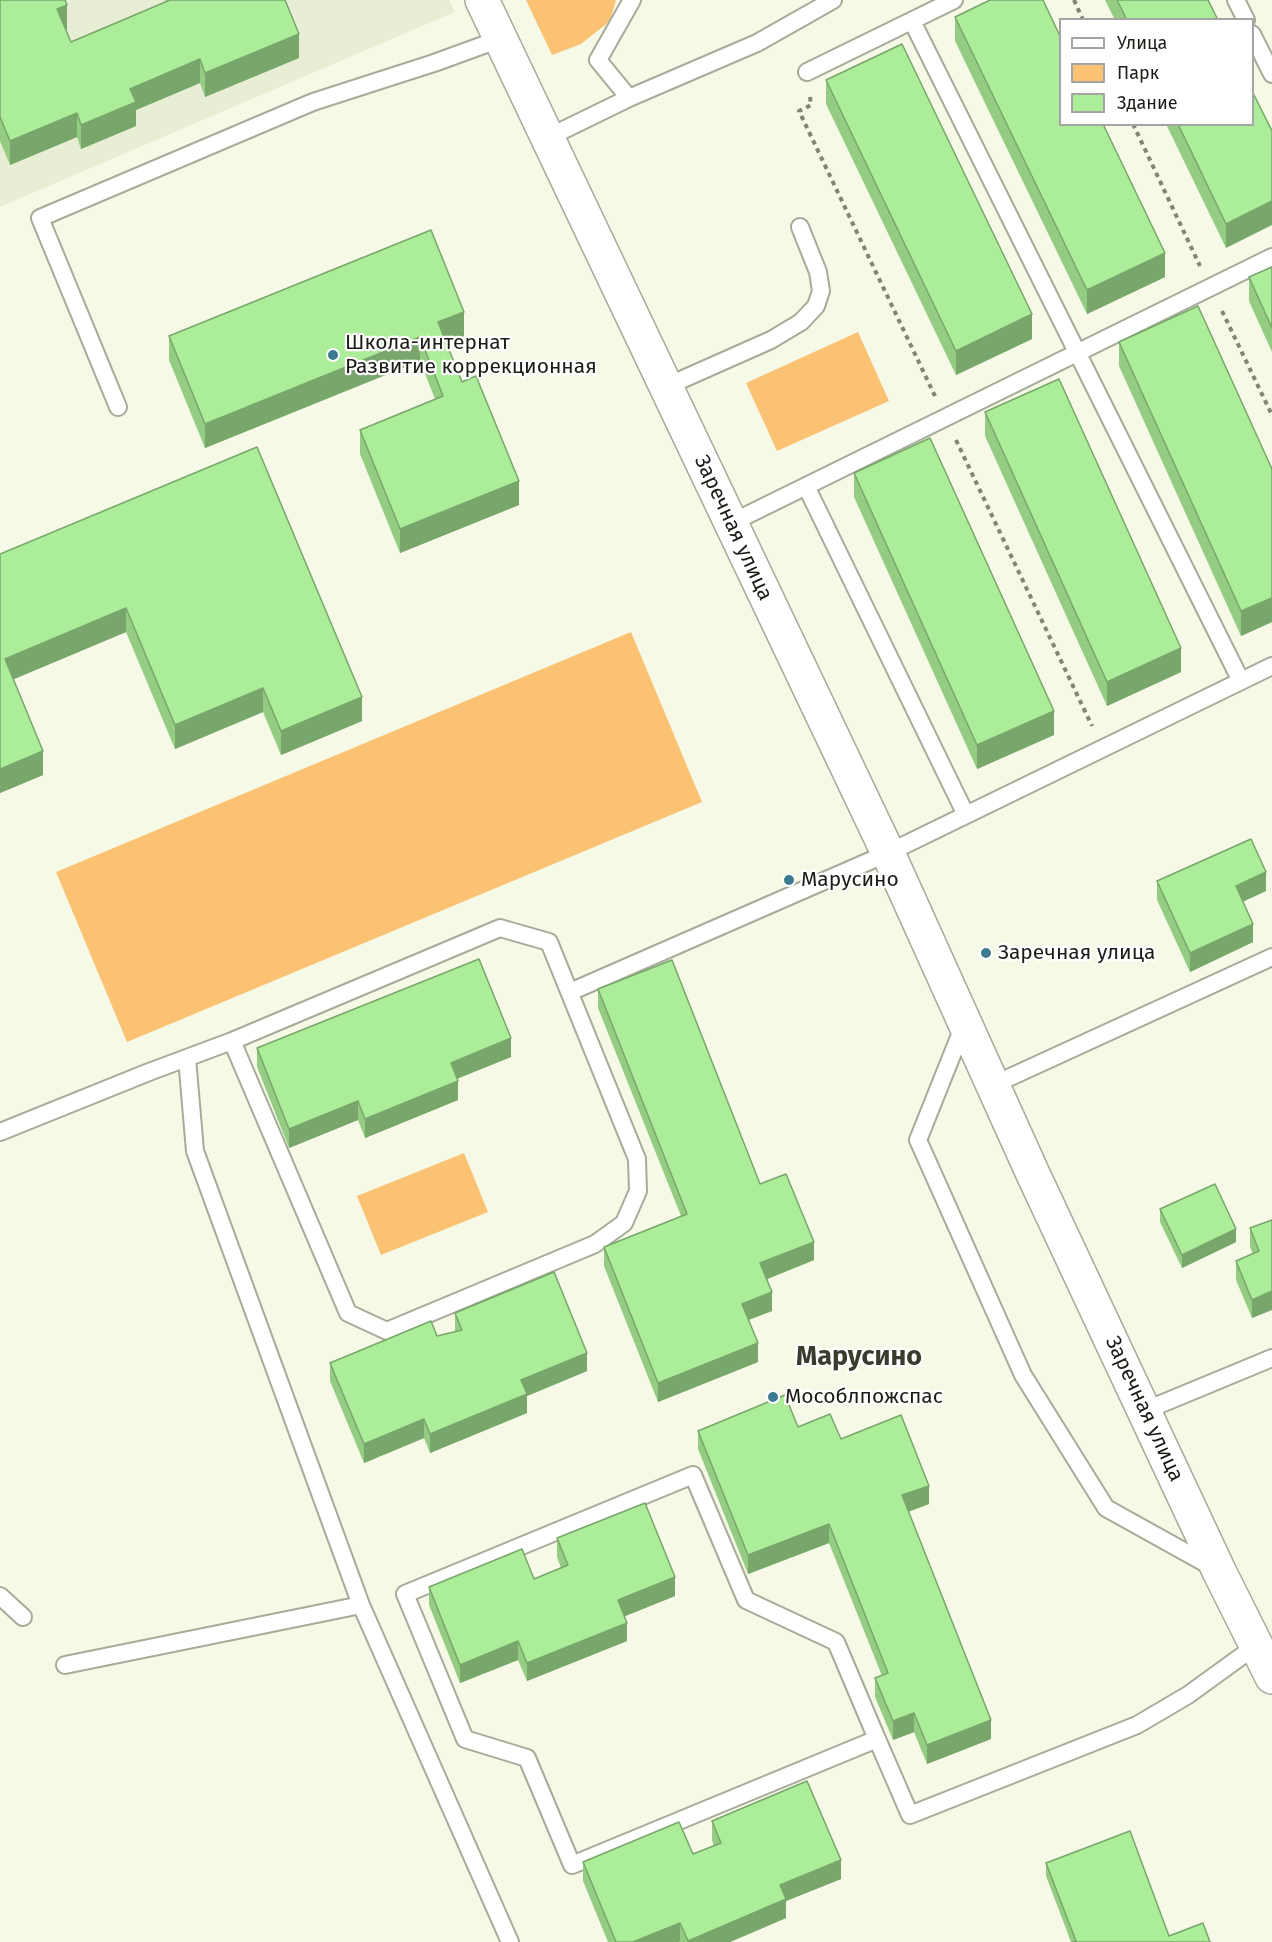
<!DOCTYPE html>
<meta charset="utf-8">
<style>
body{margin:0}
#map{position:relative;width:1272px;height:1942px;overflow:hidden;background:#f5f9e6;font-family:"Fira Sans",sans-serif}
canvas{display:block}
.legend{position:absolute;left:1059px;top:18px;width:195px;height:108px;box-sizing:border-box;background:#fff;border:2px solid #a4a4a2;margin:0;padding:8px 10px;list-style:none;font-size:18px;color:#1b1c16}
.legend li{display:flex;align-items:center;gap:12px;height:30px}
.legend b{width:30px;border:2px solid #a4a4a2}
</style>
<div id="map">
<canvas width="1272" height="1942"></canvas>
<ul class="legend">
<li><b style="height:8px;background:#fff"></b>Улица</li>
<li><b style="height:16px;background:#fac272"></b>Парк</li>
<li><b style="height:16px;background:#aced99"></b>Здание</li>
</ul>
</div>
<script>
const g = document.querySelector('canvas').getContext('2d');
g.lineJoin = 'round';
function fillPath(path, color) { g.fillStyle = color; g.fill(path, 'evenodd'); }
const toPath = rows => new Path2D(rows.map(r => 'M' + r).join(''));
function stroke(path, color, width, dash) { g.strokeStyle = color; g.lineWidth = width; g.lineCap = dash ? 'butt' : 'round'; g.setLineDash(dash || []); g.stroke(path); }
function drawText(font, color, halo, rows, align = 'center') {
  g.font = font + ' "Fira Sans",sans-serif'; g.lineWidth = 4.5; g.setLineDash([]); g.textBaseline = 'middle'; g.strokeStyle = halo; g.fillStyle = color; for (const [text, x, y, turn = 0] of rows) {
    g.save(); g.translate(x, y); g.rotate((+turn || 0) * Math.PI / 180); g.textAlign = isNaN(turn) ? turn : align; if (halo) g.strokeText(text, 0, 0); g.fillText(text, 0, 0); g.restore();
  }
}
fillPath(toPath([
 [0,0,449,0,455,12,0,207]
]), '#e8eed3');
fillPath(toPath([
 [526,0,616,0,610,21,581,44,552,55],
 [858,332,889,401,777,451,746,383],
 [631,632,702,802,127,1042,56,872],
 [464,1153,488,1212,381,1255,357,1196]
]), '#fac272');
const service = toPath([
 [1236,0,1246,20],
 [912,21,1241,681],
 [1252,34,1272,74],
 [807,72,954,0],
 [629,98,757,43,833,0],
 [547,138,629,98,598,60,632,0],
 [665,387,771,340,801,322,816,306,821,291,818,272,800,227],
 [118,407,40,218,313,102,434,63,500,39],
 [806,486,966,815,1272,666],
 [731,523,1272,257],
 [570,992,888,853,966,815],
 [964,1025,918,1140,1023,1375,1106,1508,1214,1568],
 [187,1058,195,1151,361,1605,510,1942],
 [993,1085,1272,957],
 [0,1132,149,1072,232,1041,500,928,549,942,637,1159,638,1191,624,1223,595,1244,387,1331,348,1313,232,1041],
 [1144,1411,1272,1358],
 [693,1475,746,1600,836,1642,877,1739,572,1865,527,1758,465,1739,405,1594,693,1475],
 [0,1596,23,1617],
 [65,1665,361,1605],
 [877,1739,910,1815,1137,1725,1188,1695,1257,1645]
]);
const tertiary = toPath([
 [482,0,888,853,1033,1174,1219,1571,1272,1677]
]);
stroke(service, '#a7ab99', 20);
stroke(tertiary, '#a7ab99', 36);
stroke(toPath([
 [1074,0,1083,20],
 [810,97,811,105,799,111,935,396],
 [1133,124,1200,266],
 [1222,311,1272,415],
 [956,440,1092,726]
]), '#828478', 4, [4.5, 4.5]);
stroke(service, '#fff', 16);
stroke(tertiary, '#fff', 33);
fillPath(toPath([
 [0,0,67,29,66,29,71,42,166,2,165,0,285,0,299,58,205,97,200,83,136,110,136,126,81,149,77,137,10,165,0,141],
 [1105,0,1208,0,1218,20,1115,20],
 [955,17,1165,277,1087,314,955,41],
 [826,80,1032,339,956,375,826,104],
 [1166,124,1252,124,1226,248],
 [1272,267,1272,352,1249,301,1249,277],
 [169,336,464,336,446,343,462,382,519,505,400,553,360,454,360,430,435,399,420,361,205,448,169,360],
 [1119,342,1272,469,1272,622,1241,636,1119,366],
 [985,412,1181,672,1107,706,985,436],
 [257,447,362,721,281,755,263,712,175,749,126,632,13,679,43,775,0,793,0,554],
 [854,473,1054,735,977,769,854,497],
 [1157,881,1266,891,1243,901,1253,942,1190,972,1157,900],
 [598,989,760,1184,814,1260,767,1279,772,1311,749,1320,758,1362,658,1402,604,1266,604,1247,681,1216,598,1008],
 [257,1048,511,1057,457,1079,458,1100,365,1138,358,1120,289,1148,257,1067],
 [1160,1209,1236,1242,1182,1268,1160,1222],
 [1272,1220,1252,1318,1236,1280,1236,1261,1253,1254,1250,1247,1250,1228],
 [455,1313,587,1371,527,1396,527,1413,430,1453,424,1438,364,1463,330,1381,330,1363,455,1332],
 [798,1427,841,1439,929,1504,908,1512,991,1739,927,1764,914,1732,893,1740,875,1697,875,1678,882,1676,829,1543,748,1574,698,1449,698,1431],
 [557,1538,675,1596,625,1616,627,1641,527,1681,518,1660,460,1683,429,1605,429,1587,534,1579,561,1568,557,1557],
 [712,1821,841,1879,786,1901,786,1918,730,1942,608,1942,583,1881,583,1862,693,1854,714,1846,712,1840],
 [1046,1863,1169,1936,1210,1942,1071,1942,1046,1876]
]), '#94cc84');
fillPath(toPath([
 [67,5,67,29,57,33,57,9],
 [299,34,299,58,205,97,205,73],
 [200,59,200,83,136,110,136,126,81,149,81,125,130,89],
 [77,113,77,137,10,165,10,141],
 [1272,201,1272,225,1226,248,1226,224],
 [1165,253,1165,277,1087,314,1087,290],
 [464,312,464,336,438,346,438,322],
 [1032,314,1032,339,956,375,956,351],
 [420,337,420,361,205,448,205,424],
 [519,481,519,505,400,553,400,529],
 [1272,598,1272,622,1241,636,1241,611],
 [126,608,126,632,5,683,5,659],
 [1181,648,1181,672,1107,706,1107,682],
 [263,688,263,712,175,749,175,725],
 [362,697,362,721,281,755,281,731],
 [1054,711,1054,735,977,769,977,745],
 [43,751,43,775,0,793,0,769],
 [1266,872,1266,891,1236,905,1236,886],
 [1253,924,1253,942,1190,972,1190,953],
 [511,1038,511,1057,451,1081,451,1063],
 [458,1081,458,1100,365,1138,365,1119],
 [358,1101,358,1120,289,1148,289,1129],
 [1236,1229,1236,1242,1182,1268,1182,1255],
 [814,1242,814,1260,760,1282,760,1263],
 [1272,1291,1272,1310,1252,1318,1252,1300],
 [772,1292,772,1311,742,1322,742,1304],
 [758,1343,758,1362,658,1402,658,1383],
 [587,1353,587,1371,527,1396,527,1413,430,1453,430,1434,521,1380],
 [424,1419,424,1438,364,1463,364,1444],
 [929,1486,929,1504,902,1514,902,1495],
 [829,1524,829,1543,748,1574,748,1555],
 [675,1577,675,1596,618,1619,618,1600],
 [627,1623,627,1641,527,1681,527,1663],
 [518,1641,518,1660,460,1683,460,1665],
 [914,1713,914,1732,893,1740,893,1721],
 [991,1720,991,1739,927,1764,927,1745],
 [841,1860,841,1879,786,1901,786,1918,730,1942,688,1942,688,1941,780,1885],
 [680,1923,680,1941,678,1942,633,1942]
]), '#78a66b');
const building = toPath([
 [0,0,65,0,67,5,57,9,71,42,170,0,285,0,299,34,205,73,200,59,130,89,136,102,81,125,77,113,10,141,0,117,0,0],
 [990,0,1043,0,1060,36,1060,124,1103,124,1165,253,1087,290,955,17,990,0],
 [1117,0,1208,0,1218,20,1127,20,1117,0],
 [902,44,1032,314,956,351,826,80,902,44],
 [1252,91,1272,131,1272,201,1226,224,1178,124,1252,124,1252,91],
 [431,230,464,312,438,322,462,382,476,376,519,481,400,529,360,430,443,396,420,337,205,424,169,336,431,230],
 [1272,267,1272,328,1249,277,1272,267],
 [1198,306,1272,469,1272,598,1241,611,1119,342,1198,306],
 [1059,379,1181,648,1107,682,985,412,1059,379],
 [930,438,1054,711,977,745,854,473,930,438],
 [257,447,362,697,281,731,263,688,175,725,126,608,5,659,43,751,0,769,0,554,257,447],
 [1251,839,1266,872,1236,886,1253,924,1190,953,1157,881,1251,839],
 [479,959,511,1038,451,1063,458,1081,365,1119,358,1101,289,1129,257,1048,479,959],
 [672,960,760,1184,786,1174,814,1242,760,1263,772,1292,742,1304,758,1343,658,1383,604,1247,687,1214,598,989,672,960],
 [1215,1184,1236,1229,1182,1255,1160,1209,1215,1184],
 [1272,1220,1272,1291,1252,1300,1236,1261,1259,1251,1250,1228,1272,1220],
 [554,1272,587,1353,521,1380,527,1394,430,1434,424,1419,364,1444,330,1363,431,1321,437,1336,462,1330,455,1313,554,1272],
 [785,1395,798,1427,830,1414,841,1439,901,1415,929,1486,902,1495,991,1720,927,1745,914,1713,893,1721,875,1678,888,1673,829,1524,748,1555,698,1431,785,1395],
 [645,1503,675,1577,618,1600,627,1623,527,1663,518,1641,460,1665,429,1587,522,1549,534,1579,568,1565,557,1538,645,1503],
 [807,1781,841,1860,780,1885,786,1899,688,1941,680,1923,633,1942,616,1942,583,1862,679,1822,693,1854,721,1843,712,1821,807,1781],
 [1130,1831,1169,1936,1203,1923,1210,1942,1073,1942,1076,1941,1046,1863,1130,1831]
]);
fillPath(building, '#aced99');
stroke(building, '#78a66b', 1.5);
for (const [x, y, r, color] of [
 [333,355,6,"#3c7a90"],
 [789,880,6,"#3c7a90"],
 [986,953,6,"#3c7a90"],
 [773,1397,6,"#3c7a90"]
]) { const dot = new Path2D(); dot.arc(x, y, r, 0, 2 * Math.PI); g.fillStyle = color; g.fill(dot); stroke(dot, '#fff', 2); }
drawText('21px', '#1b1c16', '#fff', [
 ["Школа-интернат",345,343],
 ["Развитие коррекционная",345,367],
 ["Марусино",801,880],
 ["Заречная улица",998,953],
 ["Мособлпожспас",785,1397]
], 'left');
drawText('21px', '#1b1c16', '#fff', [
 ["Заречная улица",733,528,65],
 ["Заречная улица",1144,1409,65]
]);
drawText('bold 27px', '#383c2d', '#fff', [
 ["Марусино",859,1357]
]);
</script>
